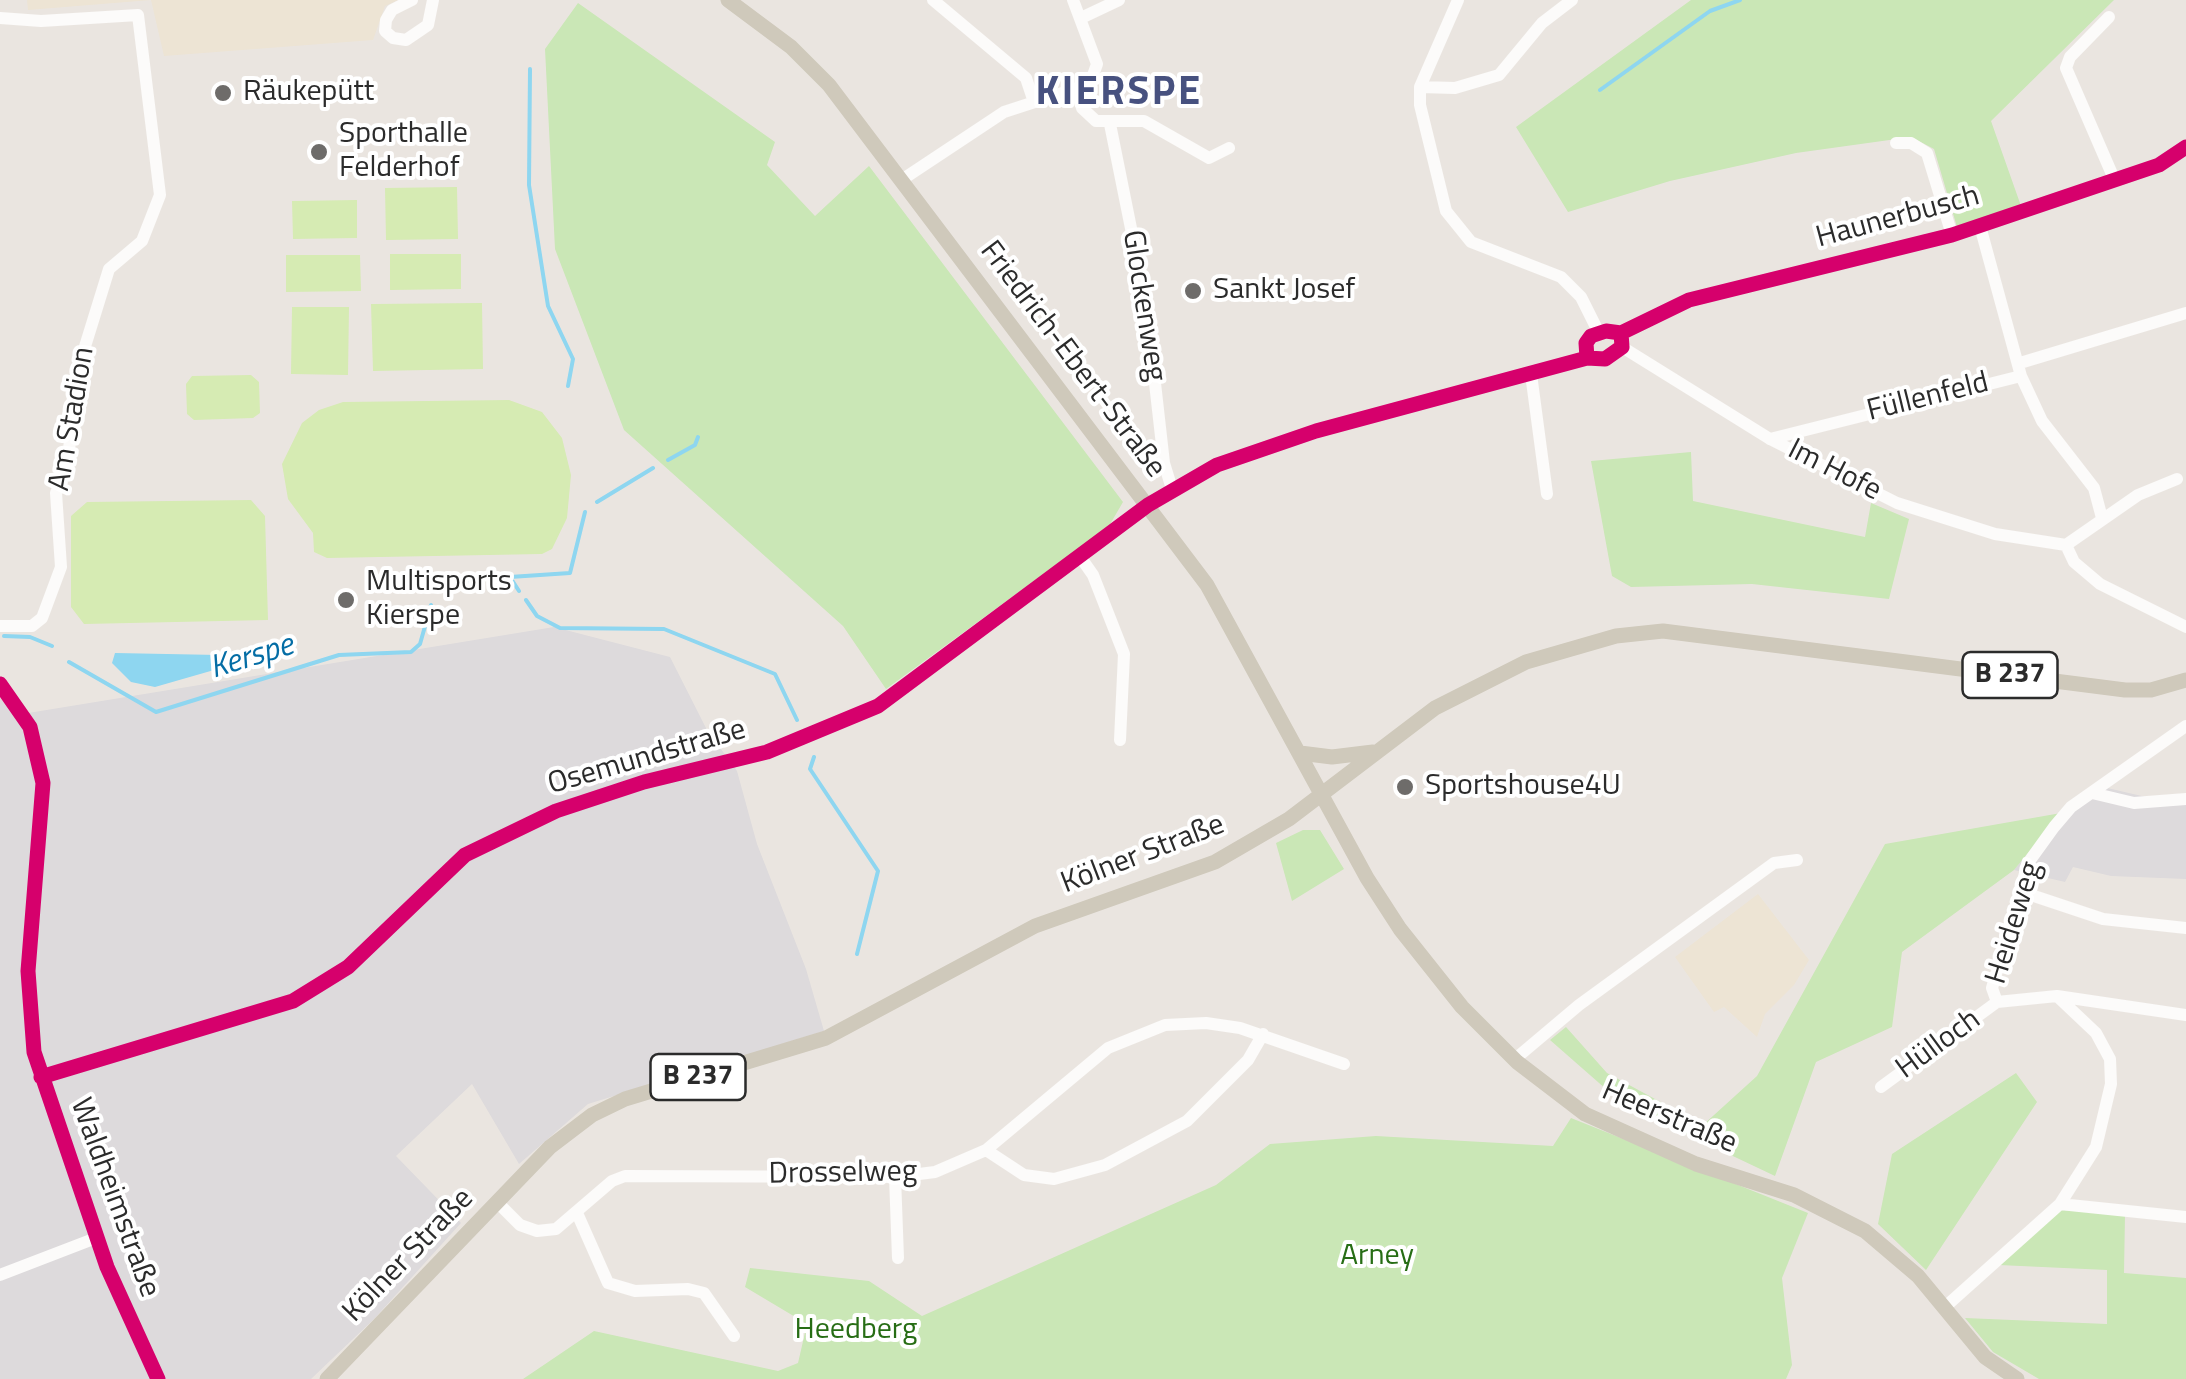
<!DOCTYPE html>
<meta charset="utf-8">
<style>
body{margin:0}
canvas{display:block;background:#eae5e0}
</style>
<canvas width="2186" height="1379"></canvas>
<script>
const g = document.querySelector('canvas').getContext('2d');
g.lineJoin = 'round';
function fillPath(path, color) { g.fillStyle = color; g.fill(path, 'evenodd'); }
const toPath = rows => new Path2D(rows.map(r => 'M' + r).join(''));
function stroke(path, color, width, dash) { g.strokeStyle = color; g.lineWidth = width; g.lineCap = dash ? 'butt' : 'round'; g.setLineDash(dash || []); g.stroke(path); }
function drawText(font, color, halo, rows, align = 'center') {
  g.font = font + ' "Titillium Web",sans-serif'; g.lineWidth = 8; g.setLineDash([]); g.textBaseline = 'middle'; g.strokeStyle = halo; g.fillStyle = color; for (const [text, x, y, turn = 0] of rows) {
    g.save(); g.translate(x, y); g.rotate((+turn || 0) * Math.PI / 180); g.textAlign = isNaN(turn) ? turn : align; if (halo) g.strokeText(text, 0, 0); g.fillText(text, 0, 0); g.restore();
  }
}
fillPath(toPath([
 [554,627,670,657,707,730,737,771,757,844,806,969,824,1031,588,1104,519,1164,472,1084,396,1156,461,1223,374,1319,311,1379,0,1379,0,698,16,715],
 [2103,787,2146,797,2186,794,2186,879,2111,876,2073,867,2065,882,2014,870,2061,813]
]), '#dddadc');
fillPath(toPath([
 [27,0,398,0,385,6,373,40,164,56,151,0,28,10],
 [1758,894,1809,960,1794,985,1765,1014,1757,1037,1724,1007,1714,1012,1675,957]
]), '#ede4d4');
fillPath(toPath([
 [1691,0,2114,0,1991,121,2021,206,1957,227,1934,149,1911,137,1796,153,1670,181,1568,212,1516,127],
 [578,3,775,142,767,165,815,216,869,166,1123,502,1109,526,886,689,843,626,624,430,555,249,545,49],
 [1691,452,1693,501,1865,537,1871,503,1909,519,1889,599,1752,584,1631,587,1612,576,1591,461],
 [2061,813,2014,870,1902,952,1892,1027,1816,1062,1775,1176,1623,1104,1550,1040,1566,1027,1607,1073,1703,1125,1757,1076,1885,844],
 [1303,830,1320,830,1344,869,1292,901,1276,843],
 [2016,1073,2037,1102,1926,1270,1878,1224,1892,1154],
 [1571,1118,1808,1213,1782,1278,1792,1365,1786,1379,523,1379,594,1331,778,1371,798,1363,807,1324,745,1287,750,1268,869,1281,922,1316,1216,1185,1270,1144,1376,1136,1553,1146],
 [2061,1210,2125,1215,2124,1273,2186,1278,2186,1379,2039,1379,1993,1352,1965,1318,2107,1324,2107,1270,1999,1265]
]), '#cae7b6');
fillPath(toPath([
 [457,187,458,239,386,240,385,188],
 [357,200,357,238,293,239,292,201],
 [390,254,461,254,461,289,390,290],
 [286,255,360,255,361,291,286,292],
 [482,303,483,369,373,371,371,304],
 [292,307,349,307,348,375,291,374],
 [251,375,259,382,260,413,253,418,194,420,187,414,186,384,192,376],
 [509,400,542,412,562,438,571,475,567,518,552,549,542,554,327,558,314,552,313,533,288,499,282,464,302,423,319,410,343,402],
 [251,500,265,516,268,620,84,624,71,607,71,516,87,502]
]), '#d6ebb3');
fillPath(toPath([
 [115,653,219,655,239,658,221,668,155,687,131,682,112,663]
]), '#8ed6f0');
stroke(toPath([
 [530,69,529,185,548,306,573,359,568,386],
 [1600,90,1710,11,1740,0],
 [668,460,695,445,698,437],
 [597,502,653,468],
 [510,577,570,573,585,512],
 [447,591,461,581,510,577,519,591],
 [526,600,537,616,560,628,664,629,775,674,797,720],
 [4,636,30,637,52,646],
 [69,662,156,712,339,655,411,652,420,644,431,605],
 [814,757,810,769,878,871,857,954]
]), '#8ed6f0', 4);
stroke(toPath([
 [412,0,392,10,386,20,385,31,393,38,406,40,428,25,433,0],
 [933,0,1026,78,1033,99],
 [1458,0,1420,87,1420,105,1446,211,1471,242,1561,277,1581,297,1599,333],
 [2109,17,2070,57,2066,68,2115,181],
 [0,18,41,21,138,15,160,195,142,241,109,269,74,382,68,466,56,493,61,567,42,618,32,626,0,626],
 [1081,18,1119,0],
 [1420,87,1455,88,1499,75,1542,23,1572,0],
 [1077,92,1082,108,1096,121,1144,121,1209,158,1229,148],
 [1110,124,1140,273,1139,297,1148,321,1164,463,1172,489],
 [1896,143,1911,143,1927,153,1952,235],
 [903,179,1004,112,1090,84,1097,64,1073,0],
 [1621,333,1689,300,1952,235,2159,165,2186,147],
 [1622,347,1770,439,1897,503,1995,534,2066,545,2074,562,2100,584,2186,627],
 [2020,363,2186,313],
 [1531,374,1547,494],
 [2021,376,2042,421,2094,488,2102,518],
 [1770,439,2021,376,1980,226],
 [2066,545,2138,495,2177,479],
 [1079,555,1093,575,1124,654,1120,740],
 [0,684,30,727,43,783,28,971,34,1052,107,1267,158,1379],
 [2186,726,2071,807,2054,827,2028,863,1992,988,1997,1002,2057,996,2186,1015],
 [2092,793,2134,803,2186,799],
 [2022,892,2103,919,2186,928],
 [1515,1059,1579,1005,1774,863,1797,860],
 [41,1077,293,1001,348,967,465,855,556,811,644,782,767,752,878,706,1148,505,1217,465,1316,431,1587,358,1605,359,1622,347,1621,333,1606,331,1591,336,1586,343,1587,358],
 [1881,1087,1997,1002],
 [986,1150,1024,1175,1054,1179,1105,1165,1187,1121,1248,1060,1263,1034],
 [895,1177,898,1258],
 [498,1203,520,1225,537,1231,556,1229,612,1181,625,1176,895,1177,935,1172,986,1150,1108,1048,1165,1025,1206,1023,1240,1028,1344,1064],
 [2060,1204,2186,1217],
 [577,1213,608,1283,635,1291,688,1289,704,1293,734,1336],
 [0,1275,96,1238],
 [1945,1307,2060,1204,2096,1147,2111,1084,2110,1059,2096,1033,2059,998]
]), '#fcfbfa', 12);
stroke(toPath([
 [728,0,791,47,829,85,1207,585,1367,878,1400,929,1462,1007,1517,1062,1585,1114,1696,1164,1794,1195,1865,1231,1918,1276,1985,1357,2017,1379],
 [1300,753,1332,757,1373,752],
 [327,1379,550,1147,592,1115,625,1099,826,1038,1035,926,1215,862,1289,819,1435,708,1526,662,1616,636,1663,631,2125,690,2151,690,2186,680]
]), '#cfc9bb', 15);
stroke(toPath([
 [1621,333,1689,300,1952,235,2159,165,2186,147],
 [0,684,30,727,43,783,28,971,34,1052,107,1267,158,1379],
 [41,1077,293,1001,348,967,465,855,556,811,644,782,767,752,878,706,1148,505,1217,465,1316,431,1587,358,1605,359,1622,347,1621,333,1606,331,1591,336,1586,343,1587,358]
]), '#d6006c', 15);
for (const [x, y, r, color] of [
 [223,93,10,"#6e6c6a"],
 [319,152,10,"#6e6c6a"],
 [1193,291,10,"#6e6c6a"],
 [346,600,10,"#6e6c6a"],
 [1405,787,10,"#6e6c6a"]
]) { const dot = new Path2D(); dot.arc(x, y, r, 0, 2 * Math.PI); g.fillStyle = color; g.fill(dot); stroke(dot, '#fff', 4); }
for (const [x, y, w] of [
 [2010,675,95],
 [698,1077,95]
]) { const box = new Path2D(); box.roundRect(x - w / 2, y - 23, w, 46, 8); g.fillStyle = '#fff'; g.fill(box); stroke(box, '#2b2b2b', 2.5); }
drawText('bold 28px', '#2b2b2b', null, [
 ["B 237",2010,675],
 ["B 237",698,1077]
]);
drawText('30px', '#2b2b2b', '#fff', [
 ["Räukepütt",243,93],
 ["Sporthalle",339,135],
 ["Felderhof",339,169],
 ["Sankt Josef",1213,291],
 ["Multisports",366,583],
 ["Kierspe",366,617],
 ["Sportshouse4U",1425,787]
], 'left');
drawText('30px', '#2b2b2b', '#fff', [
 ["Haunerbusch",1898,218,-15],
 ["Glockenweg",1143,306,81],
 ["Friedrich-Ebert-Straße",1072,360,53],
 ["Füllenfeld",1928,398,-14],
 ["Am Stadion",73,419,-80],
 ["Im Hofe",1834,471,27],
 ["Osemundstraße",647,758,-16],
 ["Kölner Straße",1143,855,-21],
 ["Heideweg",2015,923,-73],
 ["Hülloch",1939,1045,-36],
 ["Heerstraße",1669,1118,23],
 ["Drosselweg",843,1174,-1],
 ["Waldheimstraße",114,1198,70],
 ["Kölner Straße",409,1256,-46]
]);
drawText('30px', '#276d15', '#fff', [
 ["Arney",1377,1257],
 ["Heedberg",856,1331]
]);
drawText('italic 32px', '#046da5', '#fff', [
 ["Kerspe",252,658,-17]
]);
g.letterSpacing = '2.5px';
drawText('bold 40px', '#47517f', '#fff', [
 ["KIERSPE",1119,94]
]);
g.letterSpacing = '0px';
</script>
